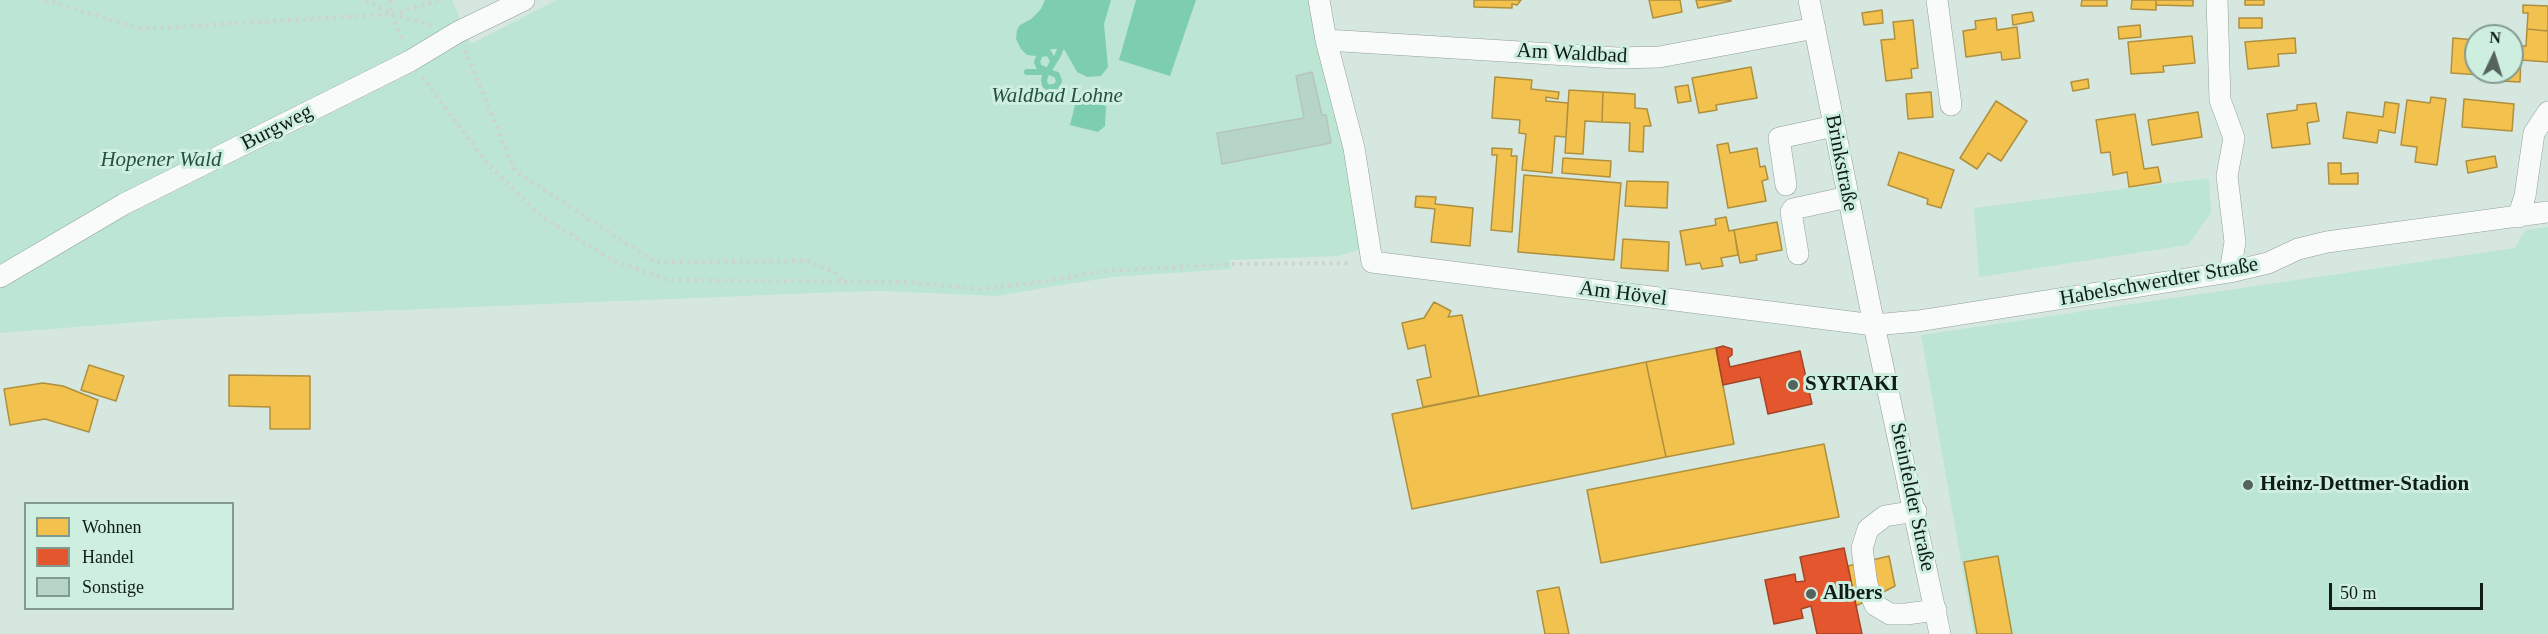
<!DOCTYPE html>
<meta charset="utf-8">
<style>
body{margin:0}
#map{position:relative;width:2548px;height:634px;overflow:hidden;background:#d6e7df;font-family:Georgia,serif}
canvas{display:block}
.legend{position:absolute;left:24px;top:502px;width:210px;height:108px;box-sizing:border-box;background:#ceefe0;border:2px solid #829b90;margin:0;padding:8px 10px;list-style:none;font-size:18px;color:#101c17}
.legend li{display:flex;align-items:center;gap:12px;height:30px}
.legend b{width:30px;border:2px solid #829b90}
.north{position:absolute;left:2464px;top:24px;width:60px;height:60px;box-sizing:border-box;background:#ceefe0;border:2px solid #829b90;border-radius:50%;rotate:4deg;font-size:16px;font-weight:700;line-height:24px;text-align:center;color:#101c17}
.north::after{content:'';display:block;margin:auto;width:21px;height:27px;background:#55635d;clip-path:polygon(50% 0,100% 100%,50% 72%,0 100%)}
.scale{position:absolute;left:2329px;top:583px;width:154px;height:27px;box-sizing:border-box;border:3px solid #101c17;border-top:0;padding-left:8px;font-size:18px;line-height:21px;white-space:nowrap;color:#101c17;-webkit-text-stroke:4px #ceefe0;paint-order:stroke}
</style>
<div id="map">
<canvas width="2548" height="634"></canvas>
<ul class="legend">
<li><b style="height:16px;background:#f2c14e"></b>Wohnen</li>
<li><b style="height:16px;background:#e4572e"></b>Handel</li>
<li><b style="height:16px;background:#b7d4c8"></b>Sonstige</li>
</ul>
<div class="north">N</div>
<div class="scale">50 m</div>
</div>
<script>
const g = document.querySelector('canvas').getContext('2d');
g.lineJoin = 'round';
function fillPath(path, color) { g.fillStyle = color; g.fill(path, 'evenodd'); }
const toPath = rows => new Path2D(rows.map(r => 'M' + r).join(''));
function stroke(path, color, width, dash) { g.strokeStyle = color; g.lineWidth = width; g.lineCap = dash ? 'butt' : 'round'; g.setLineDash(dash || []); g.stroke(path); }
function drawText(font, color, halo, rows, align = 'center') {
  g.font = font + ' Georgia,serif'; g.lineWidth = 6; g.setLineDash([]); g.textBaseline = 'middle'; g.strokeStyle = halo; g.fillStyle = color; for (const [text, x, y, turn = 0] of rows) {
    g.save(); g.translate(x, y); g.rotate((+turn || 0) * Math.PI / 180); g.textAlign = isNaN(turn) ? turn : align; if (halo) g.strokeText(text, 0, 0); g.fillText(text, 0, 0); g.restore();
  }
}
fillPath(toPath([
 [0,0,452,0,471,44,557,0,1326,0,1364,248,1338,256,1230,260,1231,269,1112,277,996,296,878,291,842,292,178,319,0,333],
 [2209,178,2211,213,2188,245,1979,277,1974,208],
 [2548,227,2548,634,1974,634,1921,335,2515,248,2525,230]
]), '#bce6d3');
fillPath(toPath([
 [1045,0,1111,0,1104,24,1108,67,1101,76,1087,77,1077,72,1064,49,1052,49,1036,56,1027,55,1021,49,1016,39,1017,30,1020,25,1031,19,1041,9],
 [1136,0,1196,0,1170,76,1119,60],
 [1076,101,1088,101,1106,106,1105,126,1098,132,1070,125]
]), '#7dceaf');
const homes = toPath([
 [1474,0,1521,0,1517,5,1512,4,1512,8,1474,7,1474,0],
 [1649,0,1680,0,1682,12,1653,18,1649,0],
 [1696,0,1731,0,1731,1,1698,8,1696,0],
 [2082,0,2107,0,2107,6,2081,6,2082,0],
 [2132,0,2156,0,2156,10,2131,9,2132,0],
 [2156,0,2193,0,2193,6,2156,5,2156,0],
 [2245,0,2264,0,2264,5,2245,5,2245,0],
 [2523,5,2548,6,2548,31,2527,29,2528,13,2523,13,2523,5],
 [1882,10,1883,23,1864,25,1862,13,1882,10],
 [2032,12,2034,21,2013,25,2012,15,2032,12],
 [1996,18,1997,30,2017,27,2020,58,2002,60,2001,52,1966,57,1963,31,1976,29,1975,21,1996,18],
 [2239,18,2262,18,2262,28,2239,28,2239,18],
 [1913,20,1918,68,1911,69,1912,78,1886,81,1881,40,1895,39,1893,22,1913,20],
 [2140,25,2141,37,2119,39,2118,27,2140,25],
 [2527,29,2548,31,2548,62,2521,60,2522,46,2526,46,2527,29],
 [2192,36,2195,63,2163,66,2164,72,2131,74,2128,42,2192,36],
 [2295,38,2296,53,2278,54,2279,66,2248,69,2245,42,2295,38],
 [2453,38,2476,40,2476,72,2483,72,2482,75,2451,73,2453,38],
 [2512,54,2521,54,2520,82,2500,81,2500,72,2512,72,2512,54],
 [1751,67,1757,98,1716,105,1717,110,1699,113,1692,78,1751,67],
 [1495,77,1532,80,1531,89,1559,92,1558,99,1546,97,1546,101,1568,103,1566,137,1555,136,1552,173,1522,170,1526,134,1519,133,1520,120,1492,118,1495,77],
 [2088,79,2089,88,2073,91,2071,82,2088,79],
 [1688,85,1691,101,1678,103,1675,87,1688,85],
 [1569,90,1603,92,1602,122,1585,121,1583,154,1565,153,1569,90],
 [1603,92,1635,94,1635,108,1647,109,1651,126,1644,126,1643,152,1629,151,1630,123,1602,122,1603,92],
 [1931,92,1933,117,1908,119,1906,94,1931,92],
 [2431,97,2446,99,2437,165,2415,162,2417,147,2401,145,2407,100,2430,103,2431,97],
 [2464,99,2514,104,2512,131,2462,127,2464,99],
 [1996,101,2027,121,2001,161,1988,153,1977,169,1960,158,1996,101],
 [2385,102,2399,104,2395,133,2379,130,2377,143,2343,138,2347,112,2383,117,2385,102],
 [2316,103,2319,121,2307,123,2310,144,2272,148,2267,114,2297,110,2297,105,2316,103],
 [2198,112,2202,137,2152,145,2148,120,2198,112],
 [2135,114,2144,169,2158,167,2161,182,2129,187,2127,172,2113,175,2110,152,2101,153,2096,120,2135,114],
 [1728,143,1730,153,1757,148,1760,167,1765,166,1768,179,1762,181,1766,201,1728,208,1717,145,1728,143],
 [1492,148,1512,149,1511,156,1517,156,1512,232,1491,230,1497,155,1492,155,1492,148],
 [1899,152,1954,170,1941,208,1927,204,1928,199,1888,185,1899,152],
 [2495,156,2497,167,2468,173,2466,161,2495,156],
 [1563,158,1611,161,1610,177,1562,173,1563,158],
 [2328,163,2341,163,2341,174,2358,173,2358,184,2329,184,2328,163],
 [1524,175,1621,183,1614,260,1518,252,1524,175],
 [1627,181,1668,182,1667,208,1625,206,1627,181],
 [1416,196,1436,197,1435,204,1473,208,1470,246,1431,242,1435,209,1415,207,1416,196],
 [1726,217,1729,231,1734,230,1738,255,1721,258,1723,266,1702,269,1700,263,1686,265,1680,231,1716,225,1715,219,1726,217],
 [1777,222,1782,250,1756,255,1757,260,1740,263,1734,230,1777,222],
 [1623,239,1669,242,1668,271,1621,268,1623,239],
 [1434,302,1451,311,1448,317,1462,315,1479,396,1423,407,1417,380,1431,377,1425,345,1408,349,1402,323,1424,318,1434,302],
 [1716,348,1734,444,1666,457,1646,362,1716,348],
 [1646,362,1666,457,1412,509,1392,414,1646,362],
 [89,365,124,376,116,401,81,390,89,365],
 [229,375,310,376,310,429,270,429,270,407,229,406,229,375],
 [43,383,63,386,98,400,89,432,45,419,10,425,4,389,43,383],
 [1824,444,1839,517,1601,563,1587,490,1824,444],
 [1889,556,1895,586,1856,606,1848,566,1889,556],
 [1998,556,2012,634,1977,634,1964,562,1998,556],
 [1559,587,1569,634,1545,634,1537,591,1559,587]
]);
fillPath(homes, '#f2c14e');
stroke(homes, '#ae903e', 1.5);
const shops = toPath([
 [1723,346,1732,349,1732,355,1728,358,1730,367,1800,351,1812,404,1768,414,1760,377,1723,385,1716,348,1723,346],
 [1844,548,1862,634,1817,634,1811,606,1801,609,1803,618,1774,624,1765,580,1795,574,1796,582,1805,581,1800,557,1844,548]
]);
fillPath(shops, '#e4572e');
stroke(shops, '#a44527', 1.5);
stroke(toPath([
 [1027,72,1045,72,1049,70,1053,61,1049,53,1040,54,1037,62,1039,67,1054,74,1055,74,1057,75,1059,81,1057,86,1049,88,1045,85,1044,80,1045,76,1057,57,1064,41]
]), '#7dceaf', 6);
const building = toPath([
 [1312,72,1322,115,1326,115,1331,143,1222,164,1217,133,1304,118,1296,76,1312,72]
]);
fillPath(building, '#b7d4c8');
stroke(building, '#b6c4bd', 1.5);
const minor = toPath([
 [1319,0,1326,40,1354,148,1372,262,1874,325,1918,321,2230,272,2268,263,2298,249,2327,242,2548,212],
 [1809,0,1874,325,1940,634],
 [1937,0,1951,105],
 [2217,0,2220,100,2234,138,2227,176,2235,242,2230,272],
 [1326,40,1617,58,1659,57,1815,28],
 [1786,185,1779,138,1834,126],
 [2518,217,2525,196,2534,133,2548,112],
 [1798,254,1791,212,1793,209,1848,197],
 [0,277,124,204,410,61,458,32,524,0],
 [1916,511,1885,516,1868,529,1862,548,1867,585,1875,605,1890,614,1906,614,1936,610]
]);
stroke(minor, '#919f99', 22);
stroke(toPath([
 [45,0,141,29,392,14,431,25],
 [366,0,392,14,440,0],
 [390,0,392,14,403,42],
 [465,50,515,171,655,262,808,261,838,274,843,282],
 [422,77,489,166,539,215,614,261,668,280,906,282,979,289,1042,282,1105,271,1232,264,1352,263]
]), '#ced3d1', 4, [3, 4.5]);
stroke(minor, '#f9fbfa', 21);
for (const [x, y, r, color] of [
 [1793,385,6,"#55635d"],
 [2248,485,6,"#55635d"],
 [1811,594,6,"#55635d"]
]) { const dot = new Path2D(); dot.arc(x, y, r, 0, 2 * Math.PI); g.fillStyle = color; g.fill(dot); stroke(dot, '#ceefe0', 2); }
drawText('21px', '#101c17', '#ceefe0', [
 ["Am Waldbad",1572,54,3],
 ["Burgweg",277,128,-27],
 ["Brinkstraße",1841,163,79],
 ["Habelschwerdter Straße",2159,282,-10],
 ["Am Hövel",1623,294,7],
 ["Steinfelder Straße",1912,497,78]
]);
drawText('italic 21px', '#245240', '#ceefe0', [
 ["Waldbad Lohne",1057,96],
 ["Hopener Wald",161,160]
]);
drawText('bold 21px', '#101c17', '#ceefe0', [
 ["SYRTAKI",1805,385],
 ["Heinz-Dettmer-Stadion",2260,485],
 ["Albers",1823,594]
], 'left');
</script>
